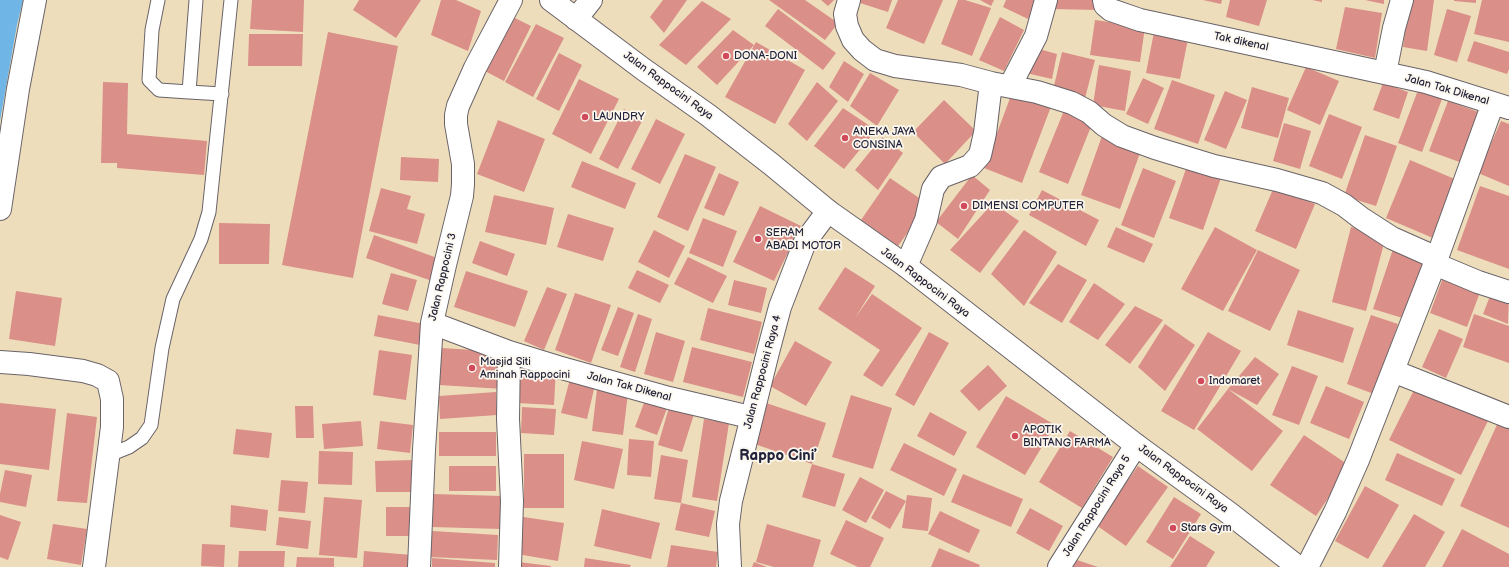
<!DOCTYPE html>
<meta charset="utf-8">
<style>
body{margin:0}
canvas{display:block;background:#edb}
</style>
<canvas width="1509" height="567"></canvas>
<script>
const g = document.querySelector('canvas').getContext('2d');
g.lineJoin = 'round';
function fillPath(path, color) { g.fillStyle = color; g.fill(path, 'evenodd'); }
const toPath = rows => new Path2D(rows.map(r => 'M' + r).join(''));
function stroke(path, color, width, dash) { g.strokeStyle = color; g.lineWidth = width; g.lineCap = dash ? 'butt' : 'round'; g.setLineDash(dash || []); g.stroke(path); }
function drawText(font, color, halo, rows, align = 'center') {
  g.font = font + ' "Balsamiq Sans",sans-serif'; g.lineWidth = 3.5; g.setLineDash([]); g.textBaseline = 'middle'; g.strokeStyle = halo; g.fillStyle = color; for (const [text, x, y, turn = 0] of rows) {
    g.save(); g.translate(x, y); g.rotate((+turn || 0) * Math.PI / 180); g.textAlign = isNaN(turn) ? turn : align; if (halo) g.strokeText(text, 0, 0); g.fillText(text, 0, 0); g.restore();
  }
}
fillPath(toPath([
 [0,0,23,0,17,25,0,121]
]), '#6fb5e6');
fillPath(toPath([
 [252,0,304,0,303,32,250,29],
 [359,0,421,0,396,38,353,10],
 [441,0,456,0,481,11,468,51,431,35],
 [663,0,687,0,664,33,650,17],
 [769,0,805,0,838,23,825,40],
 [821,0,834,0,828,6],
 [861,0,892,0,888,12,860,3],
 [898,0,943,0,924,44,886,28],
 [958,0,965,0,991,8,972,56,941,44],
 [980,0,994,0,991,6],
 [1006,0,1037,0,1028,19,1003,7],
 [1052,0,1098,0,1098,10,1051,9],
 [1203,0,1222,0,1221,4],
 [1230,0,1267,0,1259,26,1226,17],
 [1312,0,1322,0,1322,2],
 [1365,0,1384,0,1384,4],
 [1409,0,1434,0,1427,51,1403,47],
 [1454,0,1476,0,1476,3,1454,1],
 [1482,0,1509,0,1509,42,1474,34],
 [702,1,731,19,686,65,659,45],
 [1345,7,1382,13,1375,58,1336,49],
 [778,9,836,53,823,70,765,26],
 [1447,9,1471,16,1457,62,1434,55],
 [509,15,531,26,504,81,481,69],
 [1000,17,1024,30,1004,71,979,60],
 [1095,20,1145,27,1140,62,1090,55],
 [536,24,564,38,533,97,505,82],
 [1155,27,1189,34,1180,79,1146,73],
 [733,30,754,45,717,85,697,67],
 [328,32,398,46,353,278,282,265],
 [249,34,303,34,302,66,248,66],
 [1474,41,1509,52,1509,69,1507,74,1467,61],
 [756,42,805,70,775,124,725,97],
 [1032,47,1057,54,1052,79,1026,73],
 [1062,52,1095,60,1085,98,1053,90],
 [559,53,582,65,559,111,536,99],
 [844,61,864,74,848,102,829,87],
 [1099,65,1131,71,1125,111,1093,105],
 [1306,67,1339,81,1320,125,1287,110],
 [870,73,899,90,877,126,850,106],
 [1143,78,1164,88,1148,124,1126,114],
 [579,79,619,99,591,154,552,134],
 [1172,80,1215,95,1198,144,1154,129],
 [103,82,128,83,127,134,207,141,204,175,117,168,117,163,101,163],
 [817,82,838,101,807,141,788,124],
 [1383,83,1408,92,1399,119,1373,110],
 [1252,87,1289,98,1278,138,1241,128],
 [1013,90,1052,104,1022,183,984,168],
 [1418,90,1442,99,1422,152,1398,143],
 [1225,91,1247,100,1226,149,1204,140],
 [944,100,976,131,945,164,913,132],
 [1448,101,1484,114,1465,164,1429,151],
 [843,108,876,130,844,169,814,146],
 [1065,108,1094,119,1068,184,1039,172],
 [624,109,643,119,618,169,599,159],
 [1329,114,1362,127,1342,179,1309,166],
 [656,119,685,134,660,184,631,169],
 [498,120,545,139,524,192,477,174],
 [1501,121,1509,124,1509,186,1478,173],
 [1284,123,1311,131,1300,169,1273,161],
 [1365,135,1397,146,1376,206,1344,196],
 [1102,136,1141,150,1120,209,1081,195],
 [882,137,903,153,878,190,855,170],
 [685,154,716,167,688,231,657,217],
 [401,157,439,159,438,182,400,180],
 [1410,160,1457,180,1433,238,1386,218],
 [582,161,636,183,625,209,571,187],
 [1188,163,1222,175,1203,230,1169,218],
 [1143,168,1176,181,1154,238,1121,225],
 [719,173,739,182,724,216,704,208],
 [972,175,990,190,958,239,936,222],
 [890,178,928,204,898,246,861,220],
 [1480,186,1509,196,1509,269,1457,250],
 [1274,187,1315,204,1296,249,1255,231],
 [381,188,411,196,407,209,425,214,417,244,369,231],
 [1042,190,1099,220,1086,246,1029,215],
 [494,195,554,208,546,245,485,232],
 [993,203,1019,221,980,273,950,250],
 [760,206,801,226,774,281,733,262],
 [568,214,614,228,603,261,557,247],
 [703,218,737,231,723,267,689,253],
 [219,223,270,224,269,264,219,264],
 [1116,227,1153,244,1144,263,1107,247],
 [1215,227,1257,250,1223,311,1181,289],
 [1351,227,1386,236,1366,311,1332,302],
 [654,230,685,246,669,278,638,262],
 [1024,230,1057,252,1024,306,991,274],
 [374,235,440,259,432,281,366,258],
 [480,241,515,254,507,276,472,263],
 [1394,246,1426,256,1406,319,1373,309],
 [1258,250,1300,270,1270,331,1228,311],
 [688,257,727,276,713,303,674,284],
 [1058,264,1087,280,1062,323,1029,303],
 [845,267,875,286,855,318,872,294,922,328,882,387,863,375,880,350,818,309],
 [637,270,669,285,660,303,628,288],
 [466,271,528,291,515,327,454,307],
 [1445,272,1482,287,1467,327,1430,313],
 [391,273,417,280,408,311,382,304],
 [734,280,767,288,761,313,728,305],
 [1094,283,1125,304,1098,340,1069,322],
 [547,287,567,294,544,350,524,341],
 [16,291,62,298,55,346,9,339],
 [1492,291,1509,297,1508,324,1483,314],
 [575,293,611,305,591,363,555,350],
 [1135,306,1163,320,1130,364,1105,345],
 [618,307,634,313,618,356,601,350],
 [708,308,762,322,754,354,700,340],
 [1298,310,1354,328,1343,363,1287,345],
 [638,314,652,319,635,372,620,367],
 [1474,314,1509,326,1509,363,1463,347],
 [378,315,424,324,420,345,374,336],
 [1371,315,1398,324,1374,394,1347,384],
 [1165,324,1195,345,1165,391,1138,367],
 [1439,329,1463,339,1446,378,1422,367],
 [656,332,685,341,673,382,644,374],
 [929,332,949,343,914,406,895,395],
 [1208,332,1241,351,1194,430,1161,411],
 [795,341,832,362,806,406,770,386],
 [692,347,752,362,743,397,683,382],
 [442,348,505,352,503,389,439,385],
 [379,350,412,355,406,400,373,395],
 [1255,357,1279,374,1257,405,1228,389,1283,431,1252,471,1197,429,1228,389],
 [988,365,1007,386,979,411,960,391],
 [519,366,556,368,554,405,517,403],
 [1292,366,1318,376,1299,425,1272,415],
 [570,379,595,385,587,419,561,413],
 [1417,384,1489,419,1461,475,1389,440],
 [1326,386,1364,402,1349,439,1310,423],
 [597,389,628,393,623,435,592,431],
 [496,392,497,415,440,419,439,396],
 [647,395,669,403,657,435,635,427],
 [851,395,892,408,873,469,832,457],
 [1006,396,1055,425,1025,475,976,447],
 [0,403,56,409,49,470,0,464],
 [766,403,826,423,812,464,752,443],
 [670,404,695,411,682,452,658,445],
 [295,406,313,406,314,438,296,438],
 [522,407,556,409,554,435,521,433],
 [930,412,967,432,954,456,917,436],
 [67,413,97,417,87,503,57,501],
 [1500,418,1509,422,1509,528,1460,506],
 [704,419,729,423,717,501,692,497],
 [361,421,363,446,324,449,322,424],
 [380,421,413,425,410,453,377,449],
 [236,429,272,433,269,458,233,454],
 [1070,431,1113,457,1082,508,1039,482],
 [439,432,496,432,496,456,439,456],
 [1304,435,1350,466,1316,516,1270,485],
 [629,439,654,441,651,477,627,475],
 [582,441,623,449,614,489,574,480],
 [904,443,957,469,944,496,890,470],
 [319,451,353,452,352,485,318,484],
 [1397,453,1455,479,1442,506,1385,480],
 [524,454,564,454,564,508,524,508],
 [661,455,688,460,681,503,654,499],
 [415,460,416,492,376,492,375,461],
 [812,464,845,474,835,507,802,497],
 [449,466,496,466,496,491,449,491],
 [1138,466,1168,487,1126,546,1096,525],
 [5,470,32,475,26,507,0,502,0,494],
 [963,474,1023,499,1011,527,951,502],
 [860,477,884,490,866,523,842,510],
 [281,480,308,482,305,513,278,511],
 [1365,486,1399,505,1368,559,1335,541],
 [886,491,906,501,890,529,871,518],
 [433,494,502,496,502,529,432,527],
 [907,495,932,498,928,531,902,528],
 [324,497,362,500,357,558,319,555],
 [1174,497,1201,514,1173,559,1146,542],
 [681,503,715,511,709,537,675,530],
 [231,505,268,510,266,531,230,527],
 [386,507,419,507,419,536,386,536],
 [1030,508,1063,526,1049,551,1016,533],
 [602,509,660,523,651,559,594,546],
 [940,511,980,530,969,553,928,534],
 [1414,514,1445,532,1425,567,1382,567],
 [0,515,21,522,8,560,0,557],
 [517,516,564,523,558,561,511,553],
 [279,517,311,521,308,549,276,545],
 [846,520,884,538,870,567,858,567,830,554],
 [53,524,87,529,81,565,47,559],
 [767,524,821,540,813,567,774,567,756,562],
 [1462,529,1509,554,1509,567,1442,567],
 [432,531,498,535,497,560,430,557],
 [1190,536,1215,552,1206,567,1170,567],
 [202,544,225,545,224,567,201,566],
 [671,545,718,552,716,567,667,567],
 [939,548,980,565,979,567,931,567],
 [239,551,285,551,284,567,238,567],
 [364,551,412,555,411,567,363,567],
 [297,557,334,558,334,567,296,567],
 [1068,557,1098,567,1065,567],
 [432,558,495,563,495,567,432,567],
 [585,558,631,565,630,567,584,567],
 [519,562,551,566,551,567,518,567],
 [754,562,767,567,752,567]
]), '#da8f88');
const service = toPath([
 [158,0,152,30,149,80,159,90,189,92],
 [196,0,189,92,222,94],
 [109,455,129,447,142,438,151,425,162,348,173,299,201,239,209,212,231,0]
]);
const minor = toPath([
 [849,0,845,14,847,26,853,40,862,50,875,60,895,66,961,75,991,83,985,133,980,155,970,166,941,177,933,189,926,220,906,266],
 [1104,0,1105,5,1111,10,1140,20,1426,82,1509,108],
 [576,19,591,0],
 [1385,73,1394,28,1402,0],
 [991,83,1037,92,1072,103,1089,112,1104,125,1122,136,1155,148,1214,166,1277,180,1322,193,1344,205,1361,218,1392,238,1437,258],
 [1010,86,1036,36,1046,0],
 [0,209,18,89,35,0],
 [1435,264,1478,282,1509,292],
 [432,323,509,352,558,367,669,398,750,417],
 [509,352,508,419,512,501,510,567],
 [0,362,29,364,83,371,97,375,108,381,112,399,112,427,94,567],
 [1393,371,1509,417],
 [419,567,424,450,432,323,445,265,462,196,463,184,463,164,456,124,456,115,458,106,475,68,511,0],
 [730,567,728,524,731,501,768,352,780,307,805,242,828,211],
 [1059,567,1136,445],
 [1307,567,1335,512,1358,460,1437,258,1493,103]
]);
const secondary = toPath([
 [551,0,643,69,708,115,771,164,828,211,906,266,1136,445,1229,513,1298,567]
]);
stroke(service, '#696368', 15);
stroke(minor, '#696368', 24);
stroke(secondary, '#696368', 24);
stroke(service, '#fff', 13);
stroke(minor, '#fff', 22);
stroke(secondary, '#fff', 22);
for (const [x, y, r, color] of [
 [726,56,4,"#d1495b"],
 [585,117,4,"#d1495b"],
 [845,138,4,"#d1495b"],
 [964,206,4,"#d1495b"],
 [758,239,4,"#d1495b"],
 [472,368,4,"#d1495b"],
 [1201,381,4,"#d1495b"],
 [1015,436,4,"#d1495b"],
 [1173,528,4,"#d1495b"]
]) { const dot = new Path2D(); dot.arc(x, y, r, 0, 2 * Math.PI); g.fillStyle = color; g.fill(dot); stroke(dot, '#fbf7ec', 1.5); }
drawText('11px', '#22223b', '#fbf7ec', [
 ["Tak dikenal",1241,42,12],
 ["Jalan Rappocini Raya",668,86,36],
 ["Jalan Tak Dikenal",1447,90,16],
 ["Jalan Rappocini 3",443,277,-77],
 ["Jalan Rappocini Raya",925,283,37],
 ["Jalan Rappocini Raya 4",763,372,-75],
 ["Jalan Tak Dikenal",629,387,15],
 ["Jalan Rappocini Raya",1183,479,36],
 ["Jalan Rappocini Raya 5",1097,506,-58]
]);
drawText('11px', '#22223b', '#fbf7ec', [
 ["DONA-DONI",734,56],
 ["LAUNDRY",593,117],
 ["ANEKA JAYA",853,132],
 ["CONSINA",853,145],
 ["DIMENSI COMPUTER",972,206],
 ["SERAM",766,233],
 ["ABADI MOTOR",766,246],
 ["Masjid Siti",480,362],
 ["Aminah Rappocini",480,375],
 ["Indomaret",1209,381],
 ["APOTIK",1023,430],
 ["BINTANG FARMA",1023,443],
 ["Stars Gym",1181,528]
], 'left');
drawText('bold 15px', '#22223b', '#fbf7ec', [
 ["Rappo Ciniʼ",778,456]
]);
</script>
